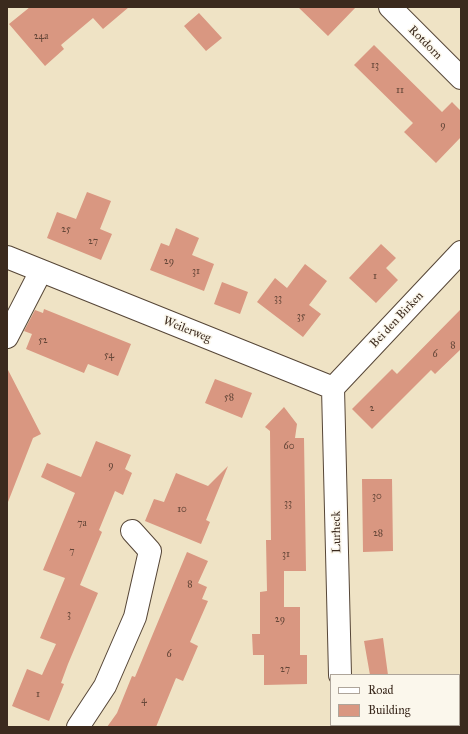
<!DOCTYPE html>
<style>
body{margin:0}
#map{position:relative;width:468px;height:734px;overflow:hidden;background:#efe3c5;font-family:"IM FELL Great Primer",serif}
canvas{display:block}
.frame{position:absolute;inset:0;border:8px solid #3b2a1e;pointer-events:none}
.legend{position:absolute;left:330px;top:674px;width:130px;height:52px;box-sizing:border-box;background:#fbf7ec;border:1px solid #aea59a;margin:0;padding:5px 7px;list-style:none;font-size:12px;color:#3b2a1e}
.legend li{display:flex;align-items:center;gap:8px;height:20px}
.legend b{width:20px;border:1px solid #aea59a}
</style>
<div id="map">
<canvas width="468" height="734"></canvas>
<div class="frame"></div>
<ul class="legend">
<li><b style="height:5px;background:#fff"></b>Road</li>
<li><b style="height:11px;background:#d99781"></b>Building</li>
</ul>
</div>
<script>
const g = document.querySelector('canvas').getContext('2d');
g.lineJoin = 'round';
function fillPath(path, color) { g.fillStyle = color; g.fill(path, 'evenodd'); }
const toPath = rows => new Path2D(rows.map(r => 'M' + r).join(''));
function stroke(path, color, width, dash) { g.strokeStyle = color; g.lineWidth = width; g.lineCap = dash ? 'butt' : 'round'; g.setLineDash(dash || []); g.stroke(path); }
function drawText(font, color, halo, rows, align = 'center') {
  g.font = font + ' "IM FELL Great Primer",serif'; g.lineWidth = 3; g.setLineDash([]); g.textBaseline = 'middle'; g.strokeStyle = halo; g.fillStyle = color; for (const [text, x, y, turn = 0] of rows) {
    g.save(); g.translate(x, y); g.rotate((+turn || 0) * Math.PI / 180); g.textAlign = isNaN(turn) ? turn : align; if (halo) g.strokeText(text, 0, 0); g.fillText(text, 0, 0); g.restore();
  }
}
fillPath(toPath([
 [30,7,129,7,103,29,93,18,61,45,64,49,45,66,9,24],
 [298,7,356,7,328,36],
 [199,13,222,38,206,51,184,26],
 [374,45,442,112,452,102,461,111,461,137,436,163,404,132,413,123,354,65],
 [87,192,111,201,100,229,112,234,101,260,47,238,57,212,76,219],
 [176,228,199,238,192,255,214,264,204,291,150,270,161,243,169,246],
 [381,244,396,258,386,268,398,280,376,303,349,278],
 [305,264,327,281,309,305,321,314,303,337,257,302,275,278,287,288],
 [222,282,248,292,240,314,214,304],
 [44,309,131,344,118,376,88,364,84,373,26,349,32,334,24,331,35,310,43,313],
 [461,309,461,349,435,374,431,370,372,429,352,409,392,369,397,374],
 [7,368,41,434,33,438,8,502],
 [215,379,252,393,242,418,205,403],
 [284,407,297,424,295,438,304,438,306,571,284,571,284,607,300,607,300,655,307,655,307,684,264,685,264,655,253,655,252,634,260,634,260,592,267,591,266,540,271,540,270,431,265,427],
 [96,441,131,455,125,469,132,473,123,495,115,491,99,530,102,532,80,585,98,593,68,664,61,683,64,684,49,721,12,706,27,669,42,675,56,644,40,638,65,578,43,570,75,493,41,477,47,463,81,477],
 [228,466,206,520,210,522,201,544,145,521,154,499,164,502,176,473,208,486],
 [362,479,392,479,393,551,363,552],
 [187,552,208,561,198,583,207,587,202,599,208,601,190,642,198,646,183,681,176,678,156,727,107,727,117,713,132,676,135,677],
 [383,638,388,675,370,675,364,641]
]), '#d99781');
const street = toPath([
 [390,7,461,78],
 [7,257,333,388],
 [7,337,41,271],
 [333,388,340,675],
 [333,388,461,252],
 [342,725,342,727],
 [78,727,105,686,135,617,150,551,132,531]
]);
stroke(street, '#564637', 24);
stroke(street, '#fff', 22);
drawText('10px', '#624537', null, [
 ["24a",41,37],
 ["13",375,66],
 ["11",400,91],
 ["9",443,126],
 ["25",66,230],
 ["27",93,242],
 ["29",169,262],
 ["31",196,272],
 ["1",375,277],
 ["33",278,299],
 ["35",301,317],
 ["52",43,341],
 ["8",453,346],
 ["6",435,355],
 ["54",109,356],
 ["58",229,398],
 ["2",372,409],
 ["60",289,447],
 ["9",111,466],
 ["30",377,497],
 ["33",288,504],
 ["10",182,510],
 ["7a",82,524],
 ["28",378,534],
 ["7",72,552],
 ["31",286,555],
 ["8",190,585],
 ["3",69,615],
 ["29",280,620],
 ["6",169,655],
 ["27",285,670],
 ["1",38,695],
 ["4",144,701]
]);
drawText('12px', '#3b2a1e', '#fbf7ec', [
 ["Rotdorn",425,43,45],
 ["Bei den Birken",397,320,-47],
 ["Weilerweg",187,330,22],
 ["Lurheck",337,532,-91]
]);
</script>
